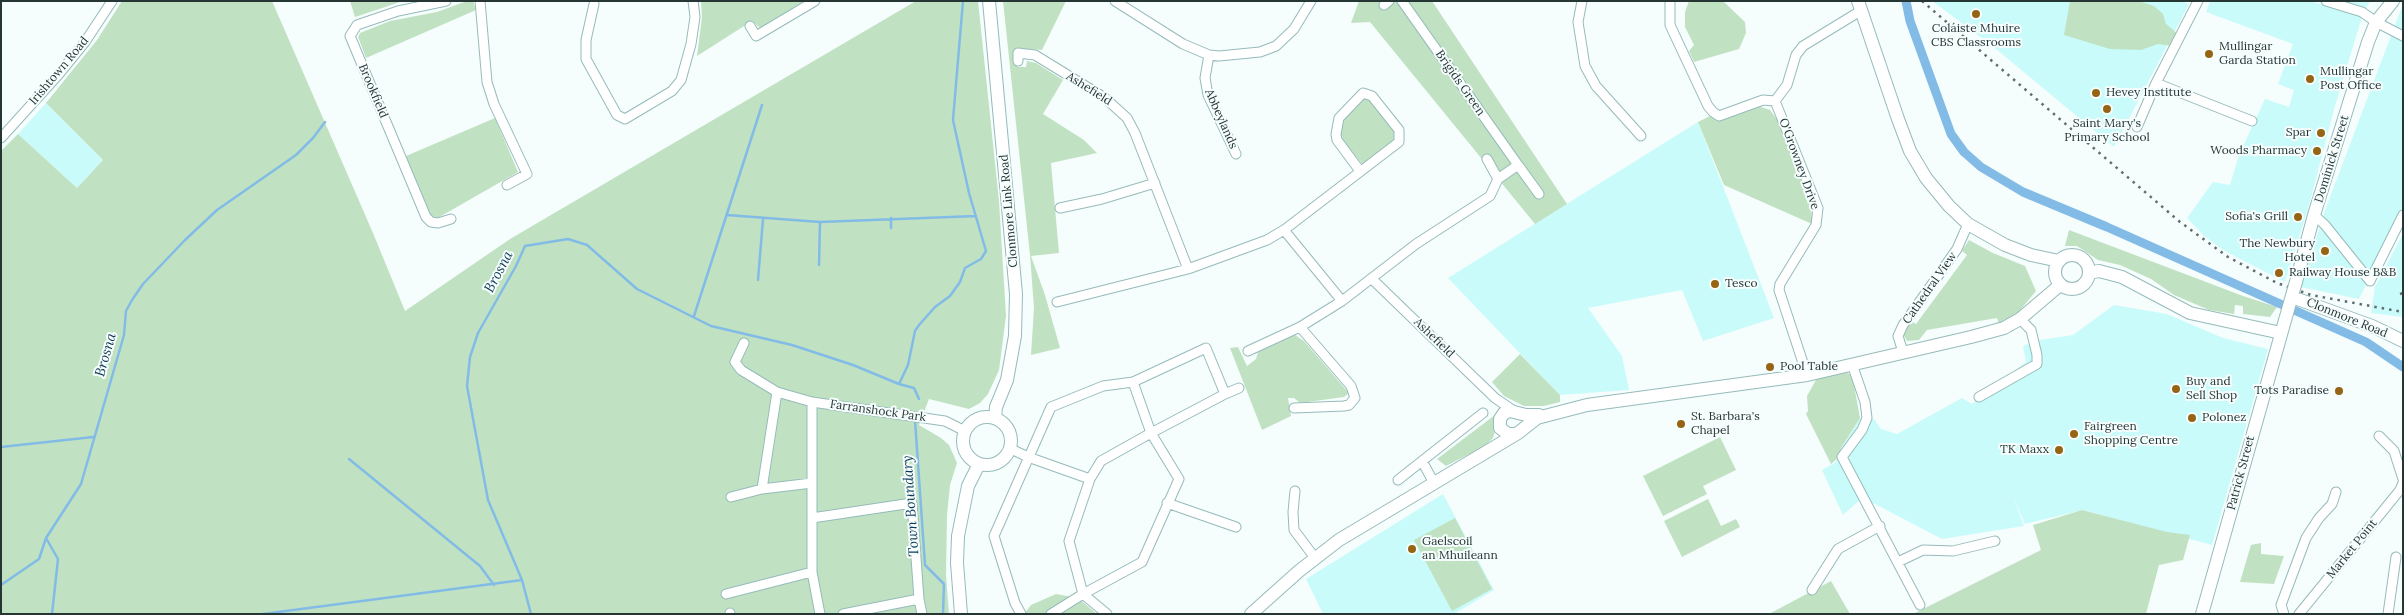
<!DOCTYPE html>
<meta charset="utf-8">
<style>
body{margin:0}
#map{position:relative;width:2404px;height:615px;overflow:hidden;background:#f6fdfd;font-family:Lora,serif}
canvas{display:block}
.frame{position:absolute;inset:0;border:2px solid #263635;pointer-events:none}
</style>
<div id="map">
<canvas width="2404" height="615"></canvas>
<div class="frame"></div>
</div>
<script>
const g = document.querySelector('canvas').getContext('2d');
g.lineJoin = 'round';
function fillPath(path, color) { g.fillStyle = color; g.fill(path, 'evenodd'); }
const toPath = rows => new Path2D(rows.map(r => 'M' + r).join(''));
function stroke(path, color, width, dash) { g.strokeStyle = color; g.lineWidth = width; g.lineCap = dash ? 'butt' : 'round'; g.setLineDash(dash || []); g.stroke(path); }
function drawText(font, color, halo, rows, align = 'center') {
  g.font = font + ' Lora,serif'; g.lineWidth = 4; g.setLineDash([]); g.textBaseline = 'middle'; g.strokeStyle = halo; g.fillStyle = color; for (const [text, x, y, turn = 0] of rows) {
    g.save(); g.translate(x, y); g.rotate((+turn || 0) * Math.PI / 180); g.textAlign = isNaN(turn) ? turn : align; if (halo) g.strokeText(text, 0, 0); g.fillText(text, 0, 0); g.restore();
  }
}
fillPath(toPath([
 [1932,1,2180,1,2189,4,2114,147,1990,44],
 [2210,1,2310,1,2362,17,2335,106,2309,205,2285,282,2223,250,2203,235,2187,218,2213,182,2230,185,2239,155,2265,99,2289,107,2294,90,2278,84,2293,44,2206,12],
 [2335,1,2370,1,2365,10],
 [2403,4,2403,211,2359,299,2301,287,2324,213],
 [46,103,103,160,77,188,18,134],
 [1698,122,1774,318,1703,341,1682,290,1588,308,1622,356,1629,390,1560,395,1448,278],
 [2403,234,2403,317,2371,313,2375,287],
 [2114,305,2167,314,2223,338,2268,349,2212,545,2083,510,2025,524,2013,497,2024,526,1942,539,1875,504,1860,500,1843,515,1822,470,1836,462,1841,448,1860,418,1874,419,1881,429,1897,434,1962,398,1972,404,2026,362,2023,346,2040,340,2073,335],
 [1443,494,1494,590,1454,614,1323,614,1306,579]
]), '#c9fbfa');
fillPath(toPath([
 [122,1,272,1,373,233,405,311,510,239,916,1,978,1,999,201,1006,316,999,370,988,394,980,403,969,409,929,399,919,425,941,438,949,445,957,463,950,485,947,515,946,575,949,614,1,614,1,151,18,134,77,188,103,160,46,103,97,40],
 [350,1,423,1,400,2,355,17],
 [467,1,473,1,476,10,366,58,358,37,360,33,390,21,437,12],
 [701,1,805,1,760,28,752,21,697,56,702,17],
 [1003,1,1066,1,1042,50,1016,48,1017,67,1026,67,1027,61,1036,63,1063,80,1043,114,1084,140,1097,153,1051,163,1059,253,1031,256,1045,295,1060,348,1031,355,1034,308,1030,255],
 [1359,1,1432,1,1567,204,1535,224,1370,22,1351,23],
 [1689,1,1723,1,1745,22,1746,33,1739,49,1694,62,1689,51,1694,45,1685,27,1685,12],
 [2070,1,2138,1,2154,6,2163,14,2166,24,2178,34,2172,46,2158,44,2141,50,2110,49,2064,35],
 [1362,98,1368,98,1376,107,1397,136,1393,144,1363,165,1340,137,1340,124],
 [1758,106,1770,110,1779,122,1811,204,1812,224,1724,185,1698,122,1712,115,1716,121,1728,118],
 [495,118,518,172,436,219,431,216,406,156],
 [2069,230,2243,296,2277,307,2270,317,2243,314,2243,306,2235,305,2234,314,2209,310,2174,295,2151,279,2120,265,2098,260,2077,246,2065,246],
 [1969,240,1993,253,2025,266,2036,291,2017,314,1999,324,1997,318,1927,330,1919,340,1907,341,1903,334,1911,321,1916,324,1967,255,1962,251],
 [1295,335,1304,341,1349,393,1344,397,1300,403,1294,398,1288,398,1291,416,1262,430,1230,348,1238,347,1247,366,1256,359,1258,352],
 [1520,354,1560,395,1560,402,1544,406,1524,406,1504,396,1492,382],
 [1844,372,1850,374,1854,385,1860,418,1841,448,1838,458,1831,464,1806,414,1808,411,1807,396,1817,378],
 [1495,415,1496,428,1493,438,1485,446,1446,466,1437,459],
 [1720,437,1736,470,1703,486,1707,494,1663,516,1643,476],
 [1708,499,1721,526,1736,519,1740,527,1682,557,1664,521],
 [2082,510,2167,532,2190,535,2183,560,2159,565,2146,614,1913,614,2041,550,2033,525],
 [1455,518,1492,589,1452,611,1414,540],
 [2261,543,2261,554,2284,556,2274,584,2240,582,2251,545],
 [1831,581,1850,614,1769,614],
 [1056,594,1078,598,1097,614,1024,614,1031,605]
]), '#c0e2c2');
stroke(toPath([
 [727,215,820,222,976,216],
 [891,218,891,228],
 [819,265,820,222],
 [758,280,763,219],
 [694,316,762,105],
 [899,384,908,365,915,331,919,325,935,307,950,296,960,282,965,268,981,259,986,251,969,193,953,120,963,1],
 [915,420,925,565,944,584,943,614],
 [1,447,93,437],
 [349,459,480,566,494,585],
 [46,538,58,559,52,614],
 [1,585,39,559,46,538,81,484,124,335,126,311,132,300,143,284,185,240,217,210,296,155,313,138,325,122],
 [263,614,522,580],
 [531,614,522,580,488,500,467,386,470,357,478,333,516,266,525,246,568,239,587,245,637,289,711,326,792,345,853,365,899,384,914,388,919,399]
]), '#83bbe7', 2.5);
stroke(toPath([
 [1906,1,1910,21,1951,134,1964,152,1981,167,2023,192,2107,227,2366,342,2403,367]
]), '#83bbe7', 9);
const street = toPath([
 [446,1,398,11,357,25,350,36,426,217,431,222,438,223,451,219],
 [480,1,487,82,494,104,527,174,507,185],
 [1115,1,1183,44,1209,55,1219,56,1260,52,1276,46,1294,29,1311,1],
 [1402,1,1518,165],
 [1582,1,1578,22,1585,66,1596,86,1641,136],
 [1670,1,1670,25,1708,106,1713,112,1719,116,1763,100,1775,101],
 [2326,1,2362,12,2376,22,2403,36],
 [594,4,586,40,586,59,617,115,625,119,672,91,681,80,691,44,695,17,693,1],
 [1384,5,1389,1],
 [750,26,756,36,815,1],
 [1209,55,1205,78,1208,95,1236,154],
 [1018,61,1018,53,1035,55,1105,98,1127,118,1135,133,1188,269],
 [2156,83,2252,121],
 [1775,101,1818,208,1816,225,1780,284,1779,290,1807,375],
 [1775,101,1787,85,1796,55,1803,46,1862,10],
 [2137,127,2156,83,2198,1],
 [1,138,59,74,85,42,112,1],
 [1498,179,1518,165,1539,194],
 [1060,208,1102,199,1155,183],
 [2314,215,2325,225,2370,281,2403,215],
 [1284,230,1399,142,1399,130,1372,96,1363,93,1339,118,1336,134,1337,140,1360,171],
 [1372,279,1495,398,1514,411],
 [1057,302,1188,269,1267,240,1284,230,1342,301],
 [744,343,735,362,741,370,777,392,812,402,945,421,965,431],
 [1248,351,1300,327,1342,301,1416,244,1490,196,1498,179,1487,159],
 [1903,352,1898,336,1903,325,1957,249,1968,224],
 [1852,364,1865,402,1867,418,1862,430,1842,457,1920,605],
 [1225,394,1239,388],
 [1979,397,2037,364,2037,355,2031,330,2020,319],
 [1294,408,1344,406,1349,405,1355,398,1351,386,1300,327],
 [2379,436,2394,451,2403,479],
 [1009,448,1028,457,1090,479],
 [1398,480,1422,461],
 [1434,483,1422,461,1483,413],
 [762,489,812,483,812,402],
 [1295,491,1293,512,1294,530,1315,558],
 [731,497,762,489,777,392],
 [1167,503,1236,527],
 [812,518,912,503,919,599],
 [1898,562,1923,550,1953,551,1995,541],
 [812,572,820,614],
 [1812,590,1838,549,1880,526],
 [726,594,812,572,812,483],
 [730,613,730,614],
 [843,614,919,599,922,614],
 [1021,614,1015,603,994,536,1051,407,1103,386,1133,382,1151,433,1101,461,1090,479,1069,541,1083,594,1051,614],
 [1107,614,1083,594,1142,562,1179,479,1151,433,1225,394,1206,348,1133,382],
 [2284,614,2281,605,2306,538,2319,518,2332,504,2336,492],
 [2299,614,2400,490,2403,483],
 [2388,614,2396,557]
]);
const secondary = toPath([
 [989,1,1016,294,1015,336,1007,380,996,407,995,418],
 [1858,1,1898,119,1910,151,1926,178,1949,206,1968,224,2005,245,2031,255,2059,261],
 '2055 272a17 17 0 1 1 34 0a17 17 0 1 1-34 0Z',
 [2089,273,2099,271,2122,277,2190,313,2281,333],
 [2296,282,2314,215,2368,42,2376,22,2393,1],
 [2292,297,2372,326,2403,341],
 '963 441a24 24 0 1 1 48 0a24 24 0 1 1-48 0Z',
 [1515,434,1508,434,1500,428,1500,419,1504,413,1510,411,1526,415,1539,415],
 [961,614,957,563,958,536,968,486,979,464],
 [1251,614,1299,571,1339,540,1518,433,1537,418,1587,405,1807,375,1971,337,2004,328,2020,319,2060,285],
 [2202,614,2293,292]
]);
stroke(street, '#95bbba', 11);
stroke(secondary, '#95bbba', 14);
stroke(street, '#fff', 9);
stroke(secondary, '#fff', 12);
stroke(toPath([
 [1922,1,2180,222,2228,257,2277,283,2311,295,2403,312],
 [2400,294,2403,293]
]), '#616e6e', 2.5, [2.5, 5]);
const secondaryBridge = toPath([
 [2293,292,2296,282]
]);
stroke(secondaryBridge, '#95bbba', 14, []);
stroke(secondaryBridge, '#fff', 12);
for (const [x, y, r, color] of [
 [1976,14,5,"#956415"],
 [2209,54,5,"#956415"],
 [2310,79,5,"#956415"],
 [2096,93,5,"#956415"],
 [2107,109,5,"#956415"],
 [2321,133,5,"#956415"],
 [2317,151,5,"#956415"],
 [2298,217,5,"#956415"],
 [2325,251,5,"#956415"],
 [2279,273,5,"#956415"],
 [1715,284,5,"#956415"],
 [1770,367,5,"#956415"],
 [2176,389,5,"#956415"],
 [2339,391,5,"#956415"],
 [2192,418,5,"#956415"],
 [1681,424,5,"#956415"],
 [2074,434,5,"#956415"],
 [2059,450,5,"#956415"],
 [1412,549,5,"#956415"]
]) { const dot = new Path2D(); dot.arc(x, y, r, 0, 2 * Math.PI); g.fillStyle = color; g.fill(dot); stroke(dot, '#f6fdfd', 2); }
drawText('12px', '#263635', '#f6fdfd', [
 ["Coláiste Mhuire",1976,29,"center"],
 ["CBS Classrooms",1976,43,"center"],
 ["Mullingar",2219,47],
 ["Garda Station",2219,61],
 ["Mullingar",2320,72],
 ["Post Office",2320,86],
 ["Hevey Institute",2106,93],
 ["Saint Mary's",2107,124,"center"],
 ["Primary School",2107,138,"center"],
 ["Spar",2311,133,"right"],
 ["Woods Pharmacy",2307,151,"right"],
 ["Sofia's Grill",2288,217,"right"],
 ["The Newbury",2315,244,"right"],
 ["Hotel",2315,258,"right"],
 ["Railway House B&B",2289,273],
 ["Tesco",1725,284],
 ["Pool Table",1780,367],
 ["Buy and",2186,382],
 ["Sell Shop",2186,396],
 ["Tots Paradise",2329,391,"right"],
 ["St. Barbara's",1691,417],
 ["Chapel",1691,431],
 ["Polonez",2202,418],
 ["Fairgreen",2084,427],
 ["Shopping Centre",2084,441],
 ["TK Maxx",2049,450,"right"],
 ["Gaelscoil",1422,542],
 ["an Mhuileann",1422,556]
], 'left');
drawText('12px', '#263635', '#f6fdfd', [
 ["Irishtown Road",59,71,-50],
 ["Brigids Green",1460,83,55],
 ["Ashefield",1089,89,32],
 ["Brookfield",373,91,67],
 ["Abbeylands",1221,119,66],
 ["Dominick Street",2332,159,-73],
 ["O'Growney Drive",1799,164,70],
 ["Clonmore Link Road",1009,211,-95],
 ["Cathedral View",1930,288,-55],
 ["Clonmore Road",2347,318,22],
 ["Ashefield",1434,338,44],
 ["Farranshock Park",878,411,8],
 ["Patrick Street",2241,473,-75],
 ["Market Point",2352,549,-51]
]);
drawText('italic 14px', '#0c3856', '#f6fdfd', [
 ["Brosna",499,272,-62],
 ["Brosna",106,355,-74],
 ["Town Boundary",911,506,-94]
]);
</script>
